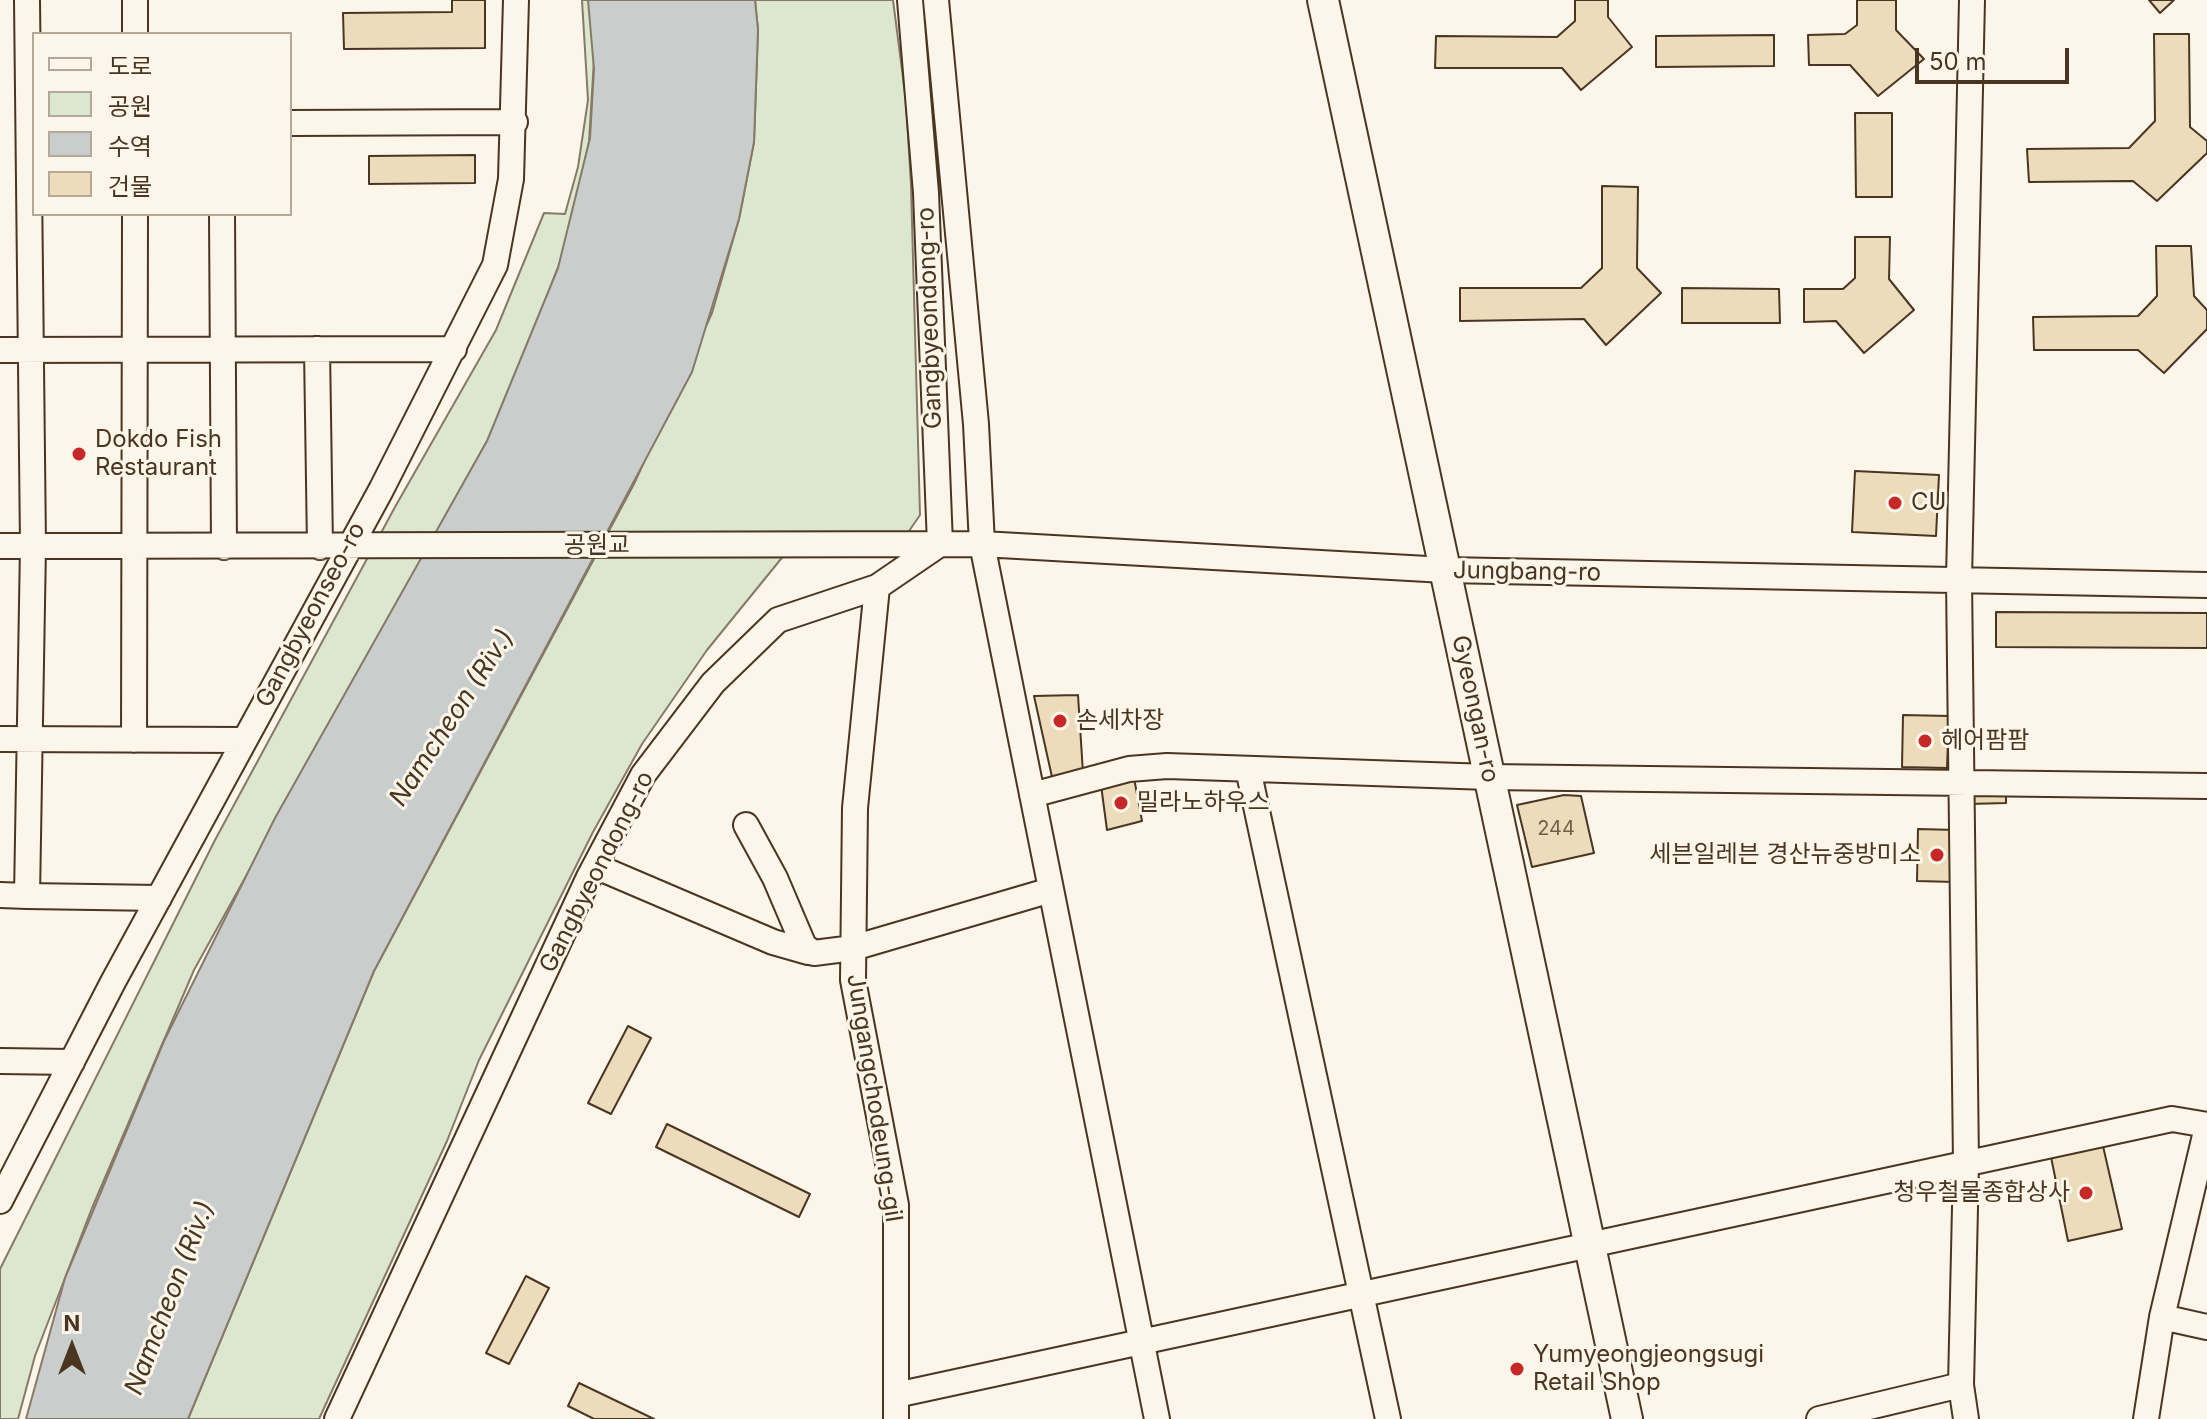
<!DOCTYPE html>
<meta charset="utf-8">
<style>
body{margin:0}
#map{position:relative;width:2207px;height:1419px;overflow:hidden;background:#fbf6e9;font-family:Inter,"Noto Sans KR",sans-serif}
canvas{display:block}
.legend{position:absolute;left:32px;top:32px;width:260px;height:184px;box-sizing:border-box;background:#fbf6e9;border:2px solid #b4a999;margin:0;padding:10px 14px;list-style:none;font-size:24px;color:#4a3520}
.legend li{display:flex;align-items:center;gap:16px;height:40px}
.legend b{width:40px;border:2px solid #b4a999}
.north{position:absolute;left:32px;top:1307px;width:80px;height:80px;-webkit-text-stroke:6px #fbf6e9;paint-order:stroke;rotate:0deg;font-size:22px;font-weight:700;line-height:32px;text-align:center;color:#4a3520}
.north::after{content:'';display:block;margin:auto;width:28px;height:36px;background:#4a3520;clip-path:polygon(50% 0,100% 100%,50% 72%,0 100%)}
.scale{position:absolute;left:1915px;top:48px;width:154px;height:36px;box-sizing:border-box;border:4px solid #4a3520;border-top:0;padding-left:10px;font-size:24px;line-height:28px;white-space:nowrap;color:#4a3520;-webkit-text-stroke:6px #fbf6e9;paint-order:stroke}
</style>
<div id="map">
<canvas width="2207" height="1419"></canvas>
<ul class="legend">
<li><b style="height:10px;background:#fbf6e9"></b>도로</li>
<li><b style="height:22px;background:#dce7d0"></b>공원</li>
<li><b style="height:22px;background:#c9cecd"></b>수역</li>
<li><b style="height:22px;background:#ecdcbc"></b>건물</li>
</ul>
<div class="north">N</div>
<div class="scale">50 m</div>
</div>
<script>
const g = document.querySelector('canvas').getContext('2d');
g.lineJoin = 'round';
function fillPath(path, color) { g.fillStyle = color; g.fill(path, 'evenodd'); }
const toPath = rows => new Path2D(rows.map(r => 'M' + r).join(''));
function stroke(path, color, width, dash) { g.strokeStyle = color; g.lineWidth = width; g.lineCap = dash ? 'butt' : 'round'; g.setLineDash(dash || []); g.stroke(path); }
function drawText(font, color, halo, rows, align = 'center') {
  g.font = font + ' Inter,"Noto Sans KR",sans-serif'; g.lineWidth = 6; g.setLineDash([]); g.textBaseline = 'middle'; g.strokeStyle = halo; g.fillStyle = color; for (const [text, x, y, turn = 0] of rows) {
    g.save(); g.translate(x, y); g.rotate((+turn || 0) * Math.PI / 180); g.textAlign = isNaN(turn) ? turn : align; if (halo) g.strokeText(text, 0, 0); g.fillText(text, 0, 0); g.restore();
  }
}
const green = toPath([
 [582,0,591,0,594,60,589,142,565,249,502,414,194,970,92,1208,35,1356,18,1419,0,1419,0,1269,215,840,395,507,496,330,544,213,565,214,578,167,588,100,582,0],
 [755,0,893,0,906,101,911,185,920,515,907,534,802,533,707,650,642,744,593,832,479,1060,447,1141,319,1419,188,1419,374,971,634,484,712,313,739,219,754,142,758,30,755,0]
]);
fillPath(green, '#dce7d0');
stroke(green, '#887966', 2);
const water = toPath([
 [588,0,755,0,758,30,754,142,739,219,692,372,374,971,188,1419,26,1419,65,1278,164,1041,275,818,487,441,558,268,590,138,594,69,588,0]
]);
fillPath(water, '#c9cecd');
stroke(water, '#887966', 2);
const building = toPath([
 [452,0,485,0,485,48,344,49,343,13,452,12,452,0],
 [1575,0,1608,0,1608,17,1632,47,1581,90,1562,68,1435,68,1436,36,1557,37,1575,21,1575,0],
 [1857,0,1896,0,1896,30,1924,59,1878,96,1850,65,1809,65,1808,35,1845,34,1857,25,1857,0],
 [2149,0,2174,0,2160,13,2149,0],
 [2154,34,2189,34,2190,127,2207,141,2207,153,2157,201,2133,181,2029,182,2027,149,2129,148,2155,121,2154,34],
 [1774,35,1774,66,1656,67,1656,36,1774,35],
 [1855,113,1892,113,1892,197,1856,197,1855,113],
 [475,155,475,183,369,184,369,156,475,155],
 [1602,186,1638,187,1637,268,1661,293,1606,345,1584,319,1460,321,1460,288,1581,288,1602,268,1602,186],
 [1855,237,1890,237,1889,279,1914,310,1864,353,1836,321,1804,322,1804,289,1843,289,1855,278,1855,237],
 [2156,246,2191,246,2194,296,2207,310,2207,329,2164,373,2138,350,2034,350,2033,317,2138,316,2157,296,2156,246],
 [1682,288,1779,289,1780,323,1682,323,1682,288],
 [1855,471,1939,475,1936,536,1852,532,1855,471],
 [1996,612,2207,613,2207,648,1996,647,1996,612],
 [1078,695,1083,773,1054,786,1034,696,1078,695],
 [1903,715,1949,716,1947,768,1902,767,1903,715],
 [1134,778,1142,821,1107,830,1101,785,1134,778],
 [1968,784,2006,784,2006,803,1968,804,1968,784],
 [1564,795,1581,796,1594,853,1532,867,1517,805,1564,795],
 [1918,829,1957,830,1955,882,1917,881,1918,829],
 [628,1026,651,1038,611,1114,588,1103,628,1026],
 [667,1124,810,1194,799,1217,656,1147,667,1124],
 [2103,1146,2122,1229,2068,1241,2051,1157,2103,1146],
 [526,1276,549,1288,509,1364,486,1353,526,1276],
 [579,1383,654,1419,594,1419,568,1406,579,1383]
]);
fillPath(building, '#ecdcbc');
stroke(building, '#4a3520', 2);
const minor = toPath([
 [27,0,33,546,27,896,159,898],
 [135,0,135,34],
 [936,0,976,424,982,544,1157,1419],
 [290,123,515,122],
 [222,214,224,547],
 [317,349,320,547],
 [0,350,454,349],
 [0,546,982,544,1445,570,2207,585],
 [877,587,855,808,853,980,896,1205,896,1419],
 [0,739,244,740],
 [134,740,135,214],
 [1248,769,1388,1419],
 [1032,795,1129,769,1167,766,1489,777,2207,786],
 [746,825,775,878,804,946,814,953,853,948,1051,890],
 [595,866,773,942,808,952],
 [0,895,27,896],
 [0,1061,72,1062],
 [0,1201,113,982,381,490,495,265,511,179,516,0],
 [2162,1317,2207,1327],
 [896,1395,2172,1119,2207,1125],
 [337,1419,589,877,643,775,713,683,778,620,877,587,940,544,926,193,910,0],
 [1819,1419,1961,1385],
 [1966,1419,1961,1385,1966,1163,1959,579,1972,0],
 [2146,1419,2162,1317,2207,1127]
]);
const major = toPath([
 [1323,0,1627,1419]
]);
stroke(minor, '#4a3520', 28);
stroke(major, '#4a3520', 34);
stroke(minor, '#fbf6e9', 24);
stroke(major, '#fbf6e9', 30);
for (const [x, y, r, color] of [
 [79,454,8,"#c62828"],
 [1895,503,8,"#c62828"],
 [1060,721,8,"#c62828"],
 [1925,741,8,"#c62828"],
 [1121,803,8,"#c62828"],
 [1937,855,8,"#c62828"],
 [2086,1193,8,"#c62828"],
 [1517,1369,8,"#c62828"]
]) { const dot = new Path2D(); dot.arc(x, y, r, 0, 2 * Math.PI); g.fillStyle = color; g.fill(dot); stroke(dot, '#fbf6e9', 3); }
drawText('20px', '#725f47', null, [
 ["244",1556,829]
]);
drawText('24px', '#4a3520', '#fbf6e9', [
 ["Gangbyeondong-ro",930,318,-92],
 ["공원교",597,546],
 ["Jungbang-ro",1527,572,1],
 ["Gangbyeonseo-ro",311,615,-62],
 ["Gyeongan-ro",1475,709,78],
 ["Gangbyeondong-ro",597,872,-63],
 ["Jungangchodeung-gil",874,1098,81]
]);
drawText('24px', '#4a3520', '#fbf6e9', [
 ["Dokdo Fish",95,440],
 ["Restaurant",95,468],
 ["CU",1911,503],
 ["손세차장",1076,721],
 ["헤어팜팜",1941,741],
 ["밀라노하우스",1137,803],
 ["세븐일레븐 경산뉴중방미소",1921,855,"right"],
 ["청우철물종합상사",2070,1193,"right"],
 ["Yumyeongjeongsugi",1533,1355],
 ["Retail Shop",1533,1383]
], 'left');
drawText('italic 26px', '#4a3520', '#fbf6e9', [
 ["Namcheon (Riv.)",452,718,-57],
 ["Namcheon (Riv.)",170,1298,-69]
]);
</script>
